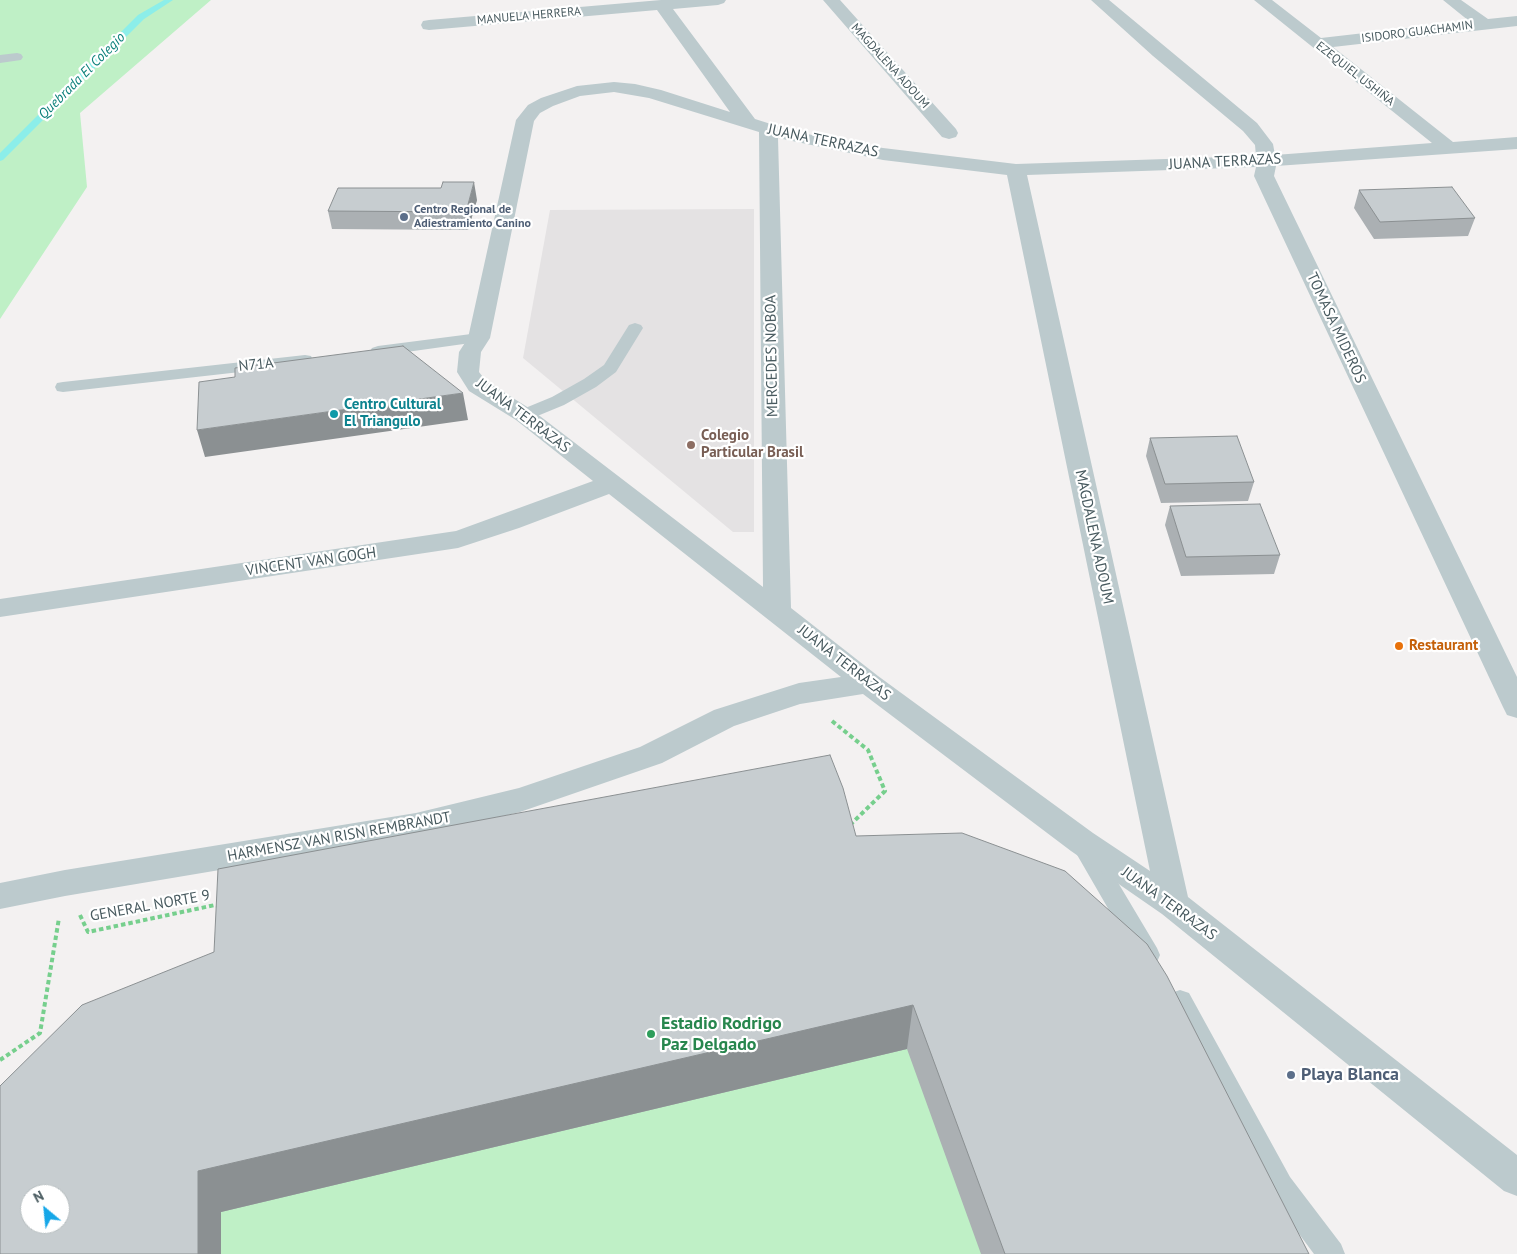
<!DOCTYPE html>
<meta charset="utf-8">
<style>
body{margin:0}
#map{position:relative;width:1517px;height:1254px;overflow:hidden;background:#f3f1f1;font-family:"PT Sans",sans-serif}
canvas{display:block}
.north{position:absolute;left:20px;top:1184px;width:50px;height:50px;box-sizing:border-box;background:#fff;border:1px solid #b6bdbf;border-radius:50%;rotate:332deg;font-size:14px;font-weight:700;line-height:20px;text-align:center;color:#485a5f}
.north::after{content:'';display:block;margin:auto;width:18px;height:22px;background:#16a7e8;clip-path:polygon(50% 0,100% 100%,50% 72%,0 100%)}
</style>
<div id="map">
<canvas width="1517" height="1254"></canvas>
<div class="north">N</div>
</div>
<script>
const g = document.querySelector('canvas').getContext('2d');
g.lineJoin = 'round';
function fillPath(path, color) { g.fillStyle = color; g.fill(path, 'evenodd'); }
const toPath = rows => new Path2D(rows.map(r => 'M' + r).join(''));
function stroke(path, color, width, dash) { g.strokeStyle = color; g.lineWidth = width; g.lineCap = dash ? 'butt' : 'round'; g.setLineDash(dash || []); g.stroke(path); }
function drawText(font, color, halo, rows, align = 'center') {
  g.font = font + ' "PT Sans",sans-serif'; g.lineWidth = 4.5; g.setLineDash([]); g.textBaseline = 'middle'; g.strokeStyle = halo; g.fillStyle = color; for (const [text, x, y, turn = 0] of rows) {
    g.save(); g.translate(x, y); g.rotate((+turn || 0) * Math.PI / 180); g.textAlign = isNaN(turn) ? turn : align; if (halo) g.strokeText(text, 0, 0); g.fillText(text, 0, 0); g.restore();
  }
}
fillPath(toPath([
 [754,209,754,532,733,532,523,358,550,210]
]), '#e4e2e3');
fillPath(toPath([
 [0,0,211,0,80,113,87,187,0,319],
 [841,834,1267,1254,0,1254,0,1163],
 [30,1194,60,1194,60,1224,30,1224]
]), '#bff0c6');
fillPath(toPath([
 [164,0,173,0,144,19,3,160,0,161,0,153,138,15,164,0]
]), '#8ceee9');
stroke(toPath([
 [832,721,868,750,885,791,850,825],
 [80,915,88,932,215,905,218,906],
 [0,1060,40,1033,59,918]
]), '#76cf8d', 4, [4.5, 3]);
fillPath(toPath([
 [17,53,21,54,23,57,21,60,0,63,0,55,17,53],
 [635,323,641,325,643,328,616,372,596,387,564,405,530,419,524,420,518,419,515,415,518,411,552,397,584,379,604,365,629,325,635,323],
 [479,333,485,335,487,338,485,341,378,356,372,354,370,351,372,348,378,346,479,333],
 [305,355,311,356,313,360,311,364,63,392,57,391,55,387,57,383,63,382,305,355],
 [1084,837,1092,839,1157,948,1160,955,1157,962,1148,965,1139,962,1076,853,1073,846,1076,839,1084,837],
 [1180,990,1189,993,1290,1177,1341,1244,1345,1254,1314,1254,1270,1195,1168,1001,1171,993,1180,990]
]), '#bccacd');
fillPath(toPath([
 [661,0,726,0,724,3,718,5,673,9,755,119,796,132,883,148,1016,164,1256,156,1255,145,1243,131,1153,56,1091,0,1109,0,1227,98,1257,123,1273,144,1275,155,1432,143,1254,0,1272,0,1321,38,1469,21,1443,0,1461,0,1488,19,1517,16,1517,26,1333,47,1453,142,1517,137,1517,149,1276,166,1274,176,1517,677,1517,718,1507,715,1503,707,1254,176,1256,167,1027,175,1188,897,1517,1155,1517,1196,1504,1191,1162,914,1071,851,863,694,800,704,734,726,662,763,520,812,416,837,65,896,0,909,0,883,65,870,416,813,519,788,640,747,714,710,799,683,841,677,609,494,519,528,458,548,0,617,0,599,456,531,593,481,516,420,469,391,457,372,459,352,468,338,516,120,528,105,541,98,577,86,614,82,635,84,661,90,730,112,657,10,429,30,423,29,421,25,423,21,429,20,661,0],
 [614,92,649,98,759,132,763,587,532,410,486,381,479,372,481,352,490,338,534,121,540,113,553,106,580,96,614,92],
 [778,138,883,160,1007,175,1150,871,1093,833,878,676,791,608,778,138],
 [823,0,840,0,956,129,958,133,956,137,949,139,942,137,823,0]
]), '#bccacd');
fillPath(toPath([
 [1359,190,1475,218,1468,236,1374,239,1354,208],
 [477,200,468,230,332,229,328,211],
 [1150,438,1254,482,1248,501,1161,503,1146,456],
 [1170,506,1280,555,1274,574,1181,576,1165,525],
 [856,836,1309,1254,981,1254,907,1049,221,1212,221,1254,0,1254]
]), '#abb0b3');
fillPath(toPath([
 [474,182,477,200,468,230,466,212],
 [463,393,468,420,205,457,197,430],
 [913,1005,907,1049,221,1212,221,1254,198,1254,198,1171]
]), '#8b9092');
const building = toPath([
 [443,182,474,182,466,212,328,211,338,188,441,188,443,182],
 [1452,187,1475,218,1380,222,1359,190,1452,187],
 [403,346,463,393,197,430,199,382,235,377,235,368,403,346],
 [1237,436,1254,482,1165,484,1150,438,1237,436],
 [1260,504,1280,555,1186,557,1170,506,1260,504],
 [830,755,843,788,856,836,962,833,1065,871,1147,944,1167,976,1309,1254,1005,1254,913,1005,198,1171,198,1254,0,1254,0,1086,82,1005,214,952,218,869,830,755],
 [30,1194,60,1194,60,1224,30,1224,30,1194]
]);
fillPath(building, '#c7cdd0');
stroke(building, '#8b9092', 1);
for (const [x, y, r, color] of [
 [404,217,5,"#5c6f8a"],
 [334,414,5,"#0f9aa8"],
 [691,445,5,"#8d6e63"],
 [1399,646,5,"#e8710a"],
 [651,1034,5,"#2e9e5b"],
 [1291,1075,5,"#5c6f8a"]
]) { const dot = new Path2D(); dot.arc(x, y, r, 0, 2 * Math.PI); g.fillStyle = color; g.fill(dot); stroke(dot, '#fff', 2); }
drawText('12px', '#485a5f', '#fff', [
 ["MANUELA HERRERA",529,16,-5],
 ["ISIDORO GUACHAMIN",1417,32,-7],
 ["MAGDALENA ADOUM",890,66,48],
 ["EZEQUIEL USHIÑA",1355,74,38]
]);
drawText('bold 12px', '#4e5e75', '#fff', [
 ["Centro Regional de",414,210],
 ["Adiestramiento Canino",414,224]
], 'left');
drawText('italic 14px', '#0c807b', '#fff', [
 ["Quebrada El Colegio",82,76,-45]
]);
drawText('15px', '#485a5f', '#fff', [
 ["JUANA TERRAZAS",823,141,12],
 ["JUANA TERRAZAS",1225,162,-3],
 ["TOMASA MIDEROS",1336,328,65],
 ["MERCEDES NOBOA",772,356,-91],
 ["N71A",256,365,-6],
 ["JUANA TERRAZAS",523,416,37],
 ["MAGDALENA ADOUM",1094,537,78],
 ["VINCENT VAN GOGH",311,562,-8],
 ["JUANA TERRAZAS",844,663,38],
 ["HARMENSZ VAN RISN REMBRANDT",339,837,-10],
 ["JUANA TERRAZAS",1169,904,36],
 ["GENERAL NORTE 9",150,906,-10]
]);
drawText('bold 15px', '#0d838f', '#fff', [
 ["Centro Cultural",344,405],
 ["El Triangulo",344,422]
], 'left');
drawText('bold 15px', '#785e54', '#fff', [
 ["Colegio",701,436],
 ["Particular Brasil",701,453]
], 'left');
drawText('bold 15px', '#c56008', '#fff', [
 ["Restaurant",1409,646]
], 'left');
drawText('bold 18px', '#27864d', '#fff', [
 ["Estadio Rodrigo",661,1024],
 ["Paz Delgado",661,1045]
], 'left');
drawText('bold 18px', '#4e5e75', '#fff', [
 ["Playa Blanca",1301,1075]
], 'left');
</script>
